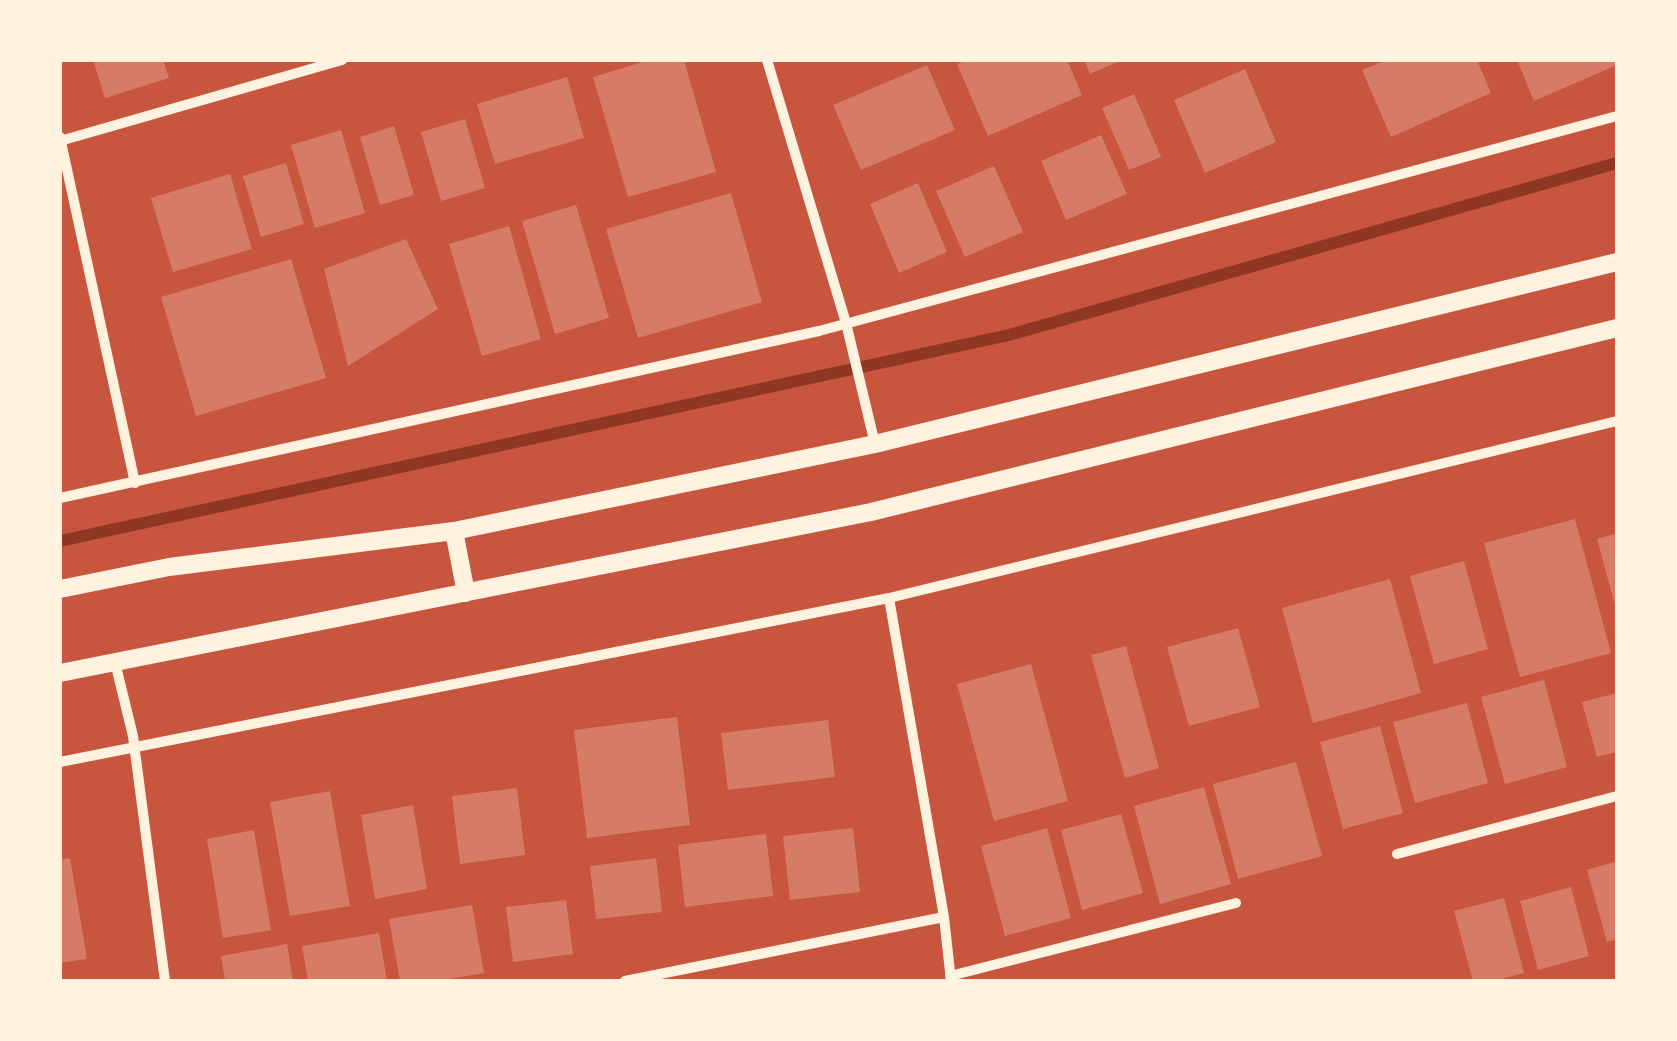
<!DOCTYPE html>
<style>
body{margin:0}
#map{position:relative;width:1677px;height:1041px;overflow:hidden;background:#c8553d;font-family:"PT Serif",serif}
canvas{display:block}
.frame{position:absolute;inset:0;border:62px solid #fff3e0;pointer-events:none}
</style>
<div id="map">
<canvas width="1677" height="1041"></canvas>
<div class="frame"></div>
</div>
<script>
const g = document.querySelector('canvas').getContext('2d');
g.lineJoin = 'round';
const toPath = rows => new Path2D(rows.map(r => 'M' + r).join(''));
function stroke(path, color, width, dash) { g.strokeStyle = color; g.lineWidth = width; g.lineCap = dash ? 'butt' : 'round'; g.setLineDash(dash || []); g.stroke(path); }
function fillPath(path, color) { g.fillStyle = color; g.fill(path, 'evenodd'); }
stroke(toPath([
 [60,541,1009,335,1617,163]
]), '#8f3625', 12);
fillPath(toPath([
 [93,60,163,60,169,78,105,98],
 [649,60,684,60,716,172,628,197,593,77],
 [968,60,1067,60,1082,95,988,136,957,64],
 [1084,60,1122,60,1090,74],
 [1386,60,1477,60,1491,93,1391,137,1362,70],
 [1517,60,1617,60,1617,65,1534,101],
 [927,65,955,130,861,170,833,105],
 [1245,69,1276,142,1205,173,1174,100],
 [567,77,584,138,495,164,477,104],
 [1134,94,1161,157,1129,170,1102,108],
 [465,119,485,188,441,201,421,132],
 [394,126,414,195,380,205,360,137],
 [341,130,365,213,315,228,291,145],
 [1101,135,1127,194,1066,220,1041,161],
 [286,163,304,224,261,237,243,176],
 [994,166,1023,232,965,257,936,191],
 [230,174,252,249,173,272,151,198],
 [918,183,947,252,899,273,870,204],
 [731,193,762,302,638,338,606,229],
 [576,205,609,318,555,334,522,221],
 [509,226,541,339,482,356,449,244],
 [406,239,438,309,348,366,324,269],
 [291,259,326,378,196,416,161,297],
 [1575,519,1611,653,1520,677,1484,543],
 [1617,533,1617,609,1616,609,1597,539],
 [1464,561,1488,649,1434,664,1410,576],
 [1390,579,1421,693,1313,723,1282,608],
 [1238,628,1260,707,1189,726,1167,647],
 [1126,646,1159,768,1125,778,1091,655],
 [1031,664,1068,801,994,821,957,684],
 [1544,680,1567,767,1505,784,1481,697],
 [1617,693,1617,752,1597,757,1582,702],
 [1467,703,1488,783,1415,803,1393,722],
 [677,717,690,825,587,838,574,730],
 [828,720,835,777,728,790,721,733],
 [1380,726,1403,813,1343,829,1320,742],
 [1296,762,1322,856,1238,879,1213,784],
 [1204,787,1231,884,1160,904,1134,806],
 [517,788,525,855,460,864,452,796],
 [330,791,350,906,290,916,270,802],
 [413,805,427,889,375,899,361,815],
 [1121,814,1143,893,1082,910,1061,830],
 [853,828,860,892,790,900,783,836],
 [1047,828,1071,918,1005,936,981,846],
 [254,830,271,930,223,938,207,839],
 [766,834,773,896,685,907,678,845],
 [70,858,87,959,60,963,60,860],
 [656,858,662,912,596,919,590,866],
 [1617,861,1617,939,1607,942,1587,870],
 [1571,887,1589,956,1538,970,1520,901],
 [1504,898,1524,973,1494,981,1473,981,1454,911],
 [566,900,573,954,513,962,506,907],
 [472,905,484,973,438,981,400,981,389,919],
 [379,933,387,981,308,981,302,946],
 [287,944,293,981,225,981,221,956]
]), '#d67c66');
stroke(toPath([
 [767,60,846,323,875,444],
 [60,137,135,483],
 [60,141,342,60],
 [60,498,819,331,1617,116],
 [889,598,944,917,951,981],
 [115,662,133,736,165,981],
 [60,762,889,598,1617,421],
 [1397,854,1617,796],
 [950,976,1236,903],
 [625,981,944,917]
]), '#fff3e0', 10);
stroke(toPath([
 [454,531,466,593],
 [60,589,169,567,454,531,875,444,1617,262],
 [60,673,871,512,1617,328]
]), '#fff3e0', 18);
</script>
